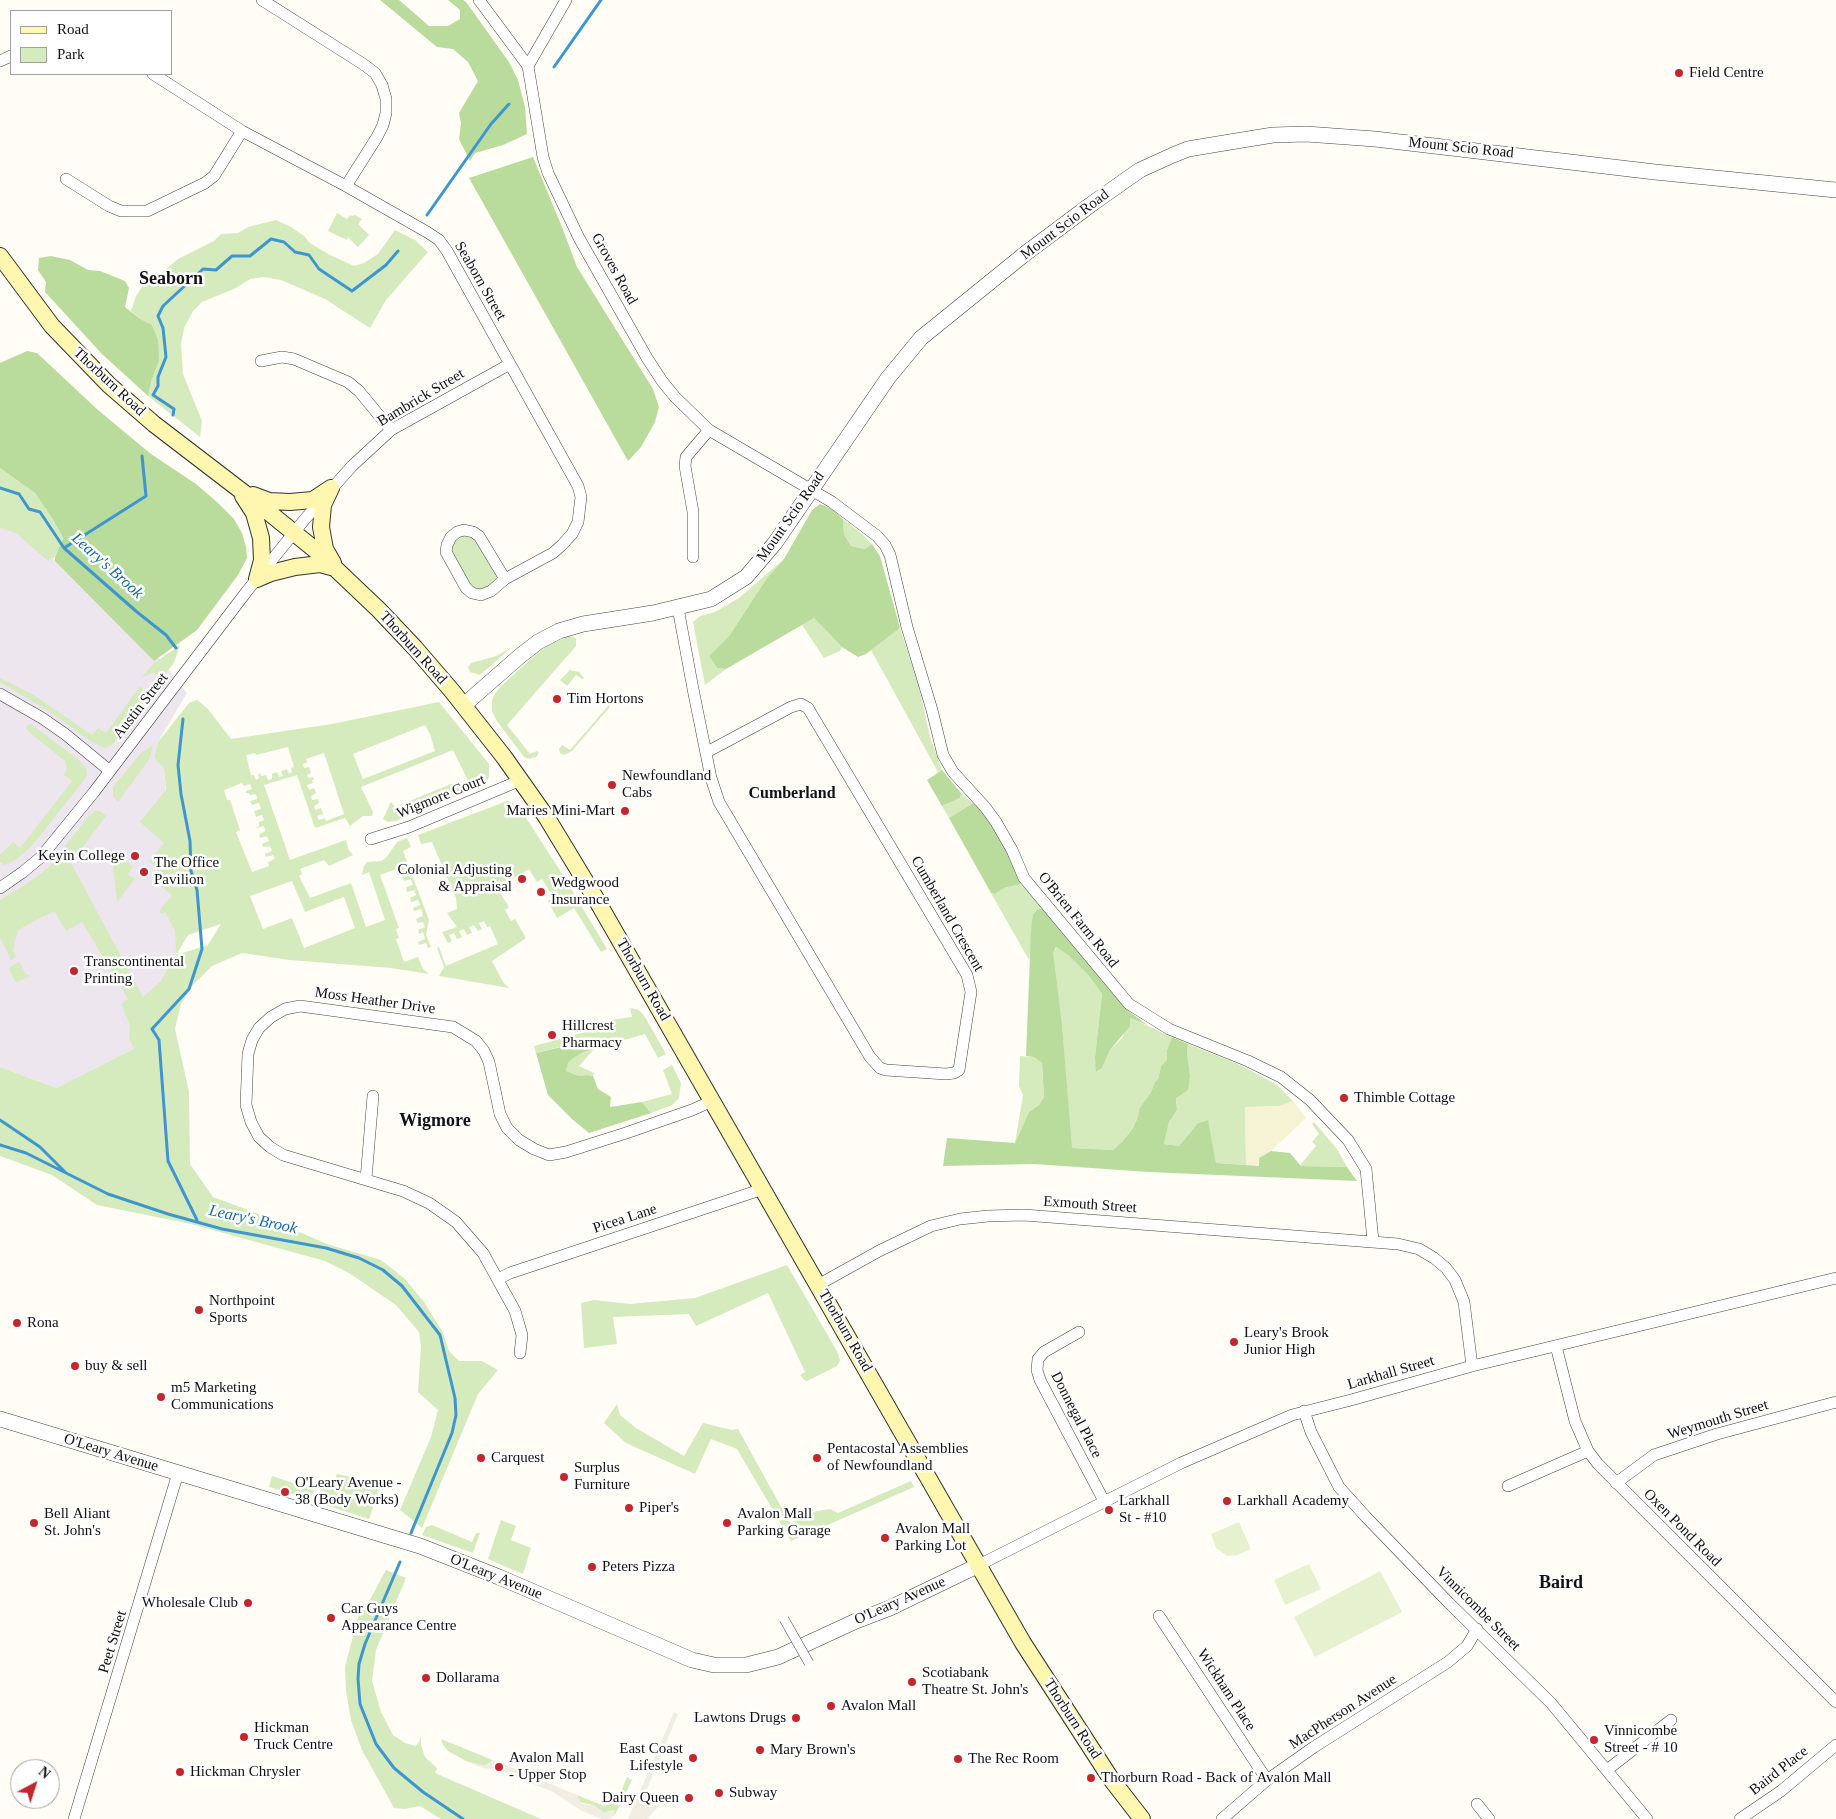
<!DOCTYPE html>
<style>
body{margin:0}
#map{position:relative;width:1836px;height:1819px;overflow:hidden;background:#fffdf5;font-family:Georgia,serif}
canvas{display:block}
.legend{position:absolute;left:10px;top:10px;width:162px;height:65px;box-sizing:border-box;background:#fff;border:1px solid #a0a0a0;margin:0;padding:6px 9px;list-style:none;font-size:15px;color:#111}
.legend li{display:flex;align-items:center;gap:10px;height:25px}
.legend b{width:25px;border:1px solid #a0a0a0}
.north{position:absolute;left:10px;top:1759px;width:50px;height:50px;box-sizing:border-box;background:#fff;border:1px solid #a0a0a0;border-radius:50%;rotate:40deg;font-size:14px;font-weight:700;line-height:20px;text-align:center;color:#111}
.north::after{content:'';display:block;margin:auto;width:18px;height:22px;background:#c4262e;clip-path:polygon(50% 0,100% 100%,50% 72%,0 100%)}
</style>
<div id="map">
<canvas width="1836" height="1819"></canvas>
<ul class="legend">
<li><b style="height:6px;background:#fff6b0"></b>Road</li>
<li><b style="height:14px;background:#d5ebbd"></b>Park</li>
</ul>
<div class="north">N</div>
</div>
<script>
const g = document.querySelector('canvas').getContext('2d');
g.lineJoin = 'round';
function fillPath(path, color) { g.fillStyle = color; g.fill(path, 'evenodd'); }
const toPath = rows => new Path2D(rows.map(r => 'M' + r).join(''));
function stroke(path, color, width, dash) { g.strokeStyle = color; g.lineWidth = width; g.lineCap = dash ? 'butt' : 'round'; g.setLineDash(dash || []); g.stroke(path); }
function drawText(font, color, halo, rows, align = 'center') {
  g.font = font + ' Georgia,serif'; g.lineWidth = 5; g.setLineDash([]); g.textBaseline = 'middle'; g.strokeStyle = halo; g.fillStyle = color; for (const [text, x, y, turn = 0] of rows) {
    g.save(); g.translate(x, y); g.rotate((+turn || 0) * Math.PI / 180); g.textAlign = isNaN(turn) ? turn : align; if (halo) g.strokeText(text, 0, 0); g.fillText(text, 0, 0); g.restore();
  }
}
fillPath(toPath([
 [0,523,16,529,50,556,161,660,187,693,158,742,154,758,164,769,173,883,188,935,176,955,135,1124,57,1088,0,1067]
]), '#eee6ef');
fillPath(toPath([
 [1293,1101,1306,1118,1271,1151,1259,1158,1260,1166,1246,1165,1245,1107,1280,1106]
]), '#f6f3d4');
fillPath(toPath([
 [337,213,347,219,350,215,352,216,355,215,362,219,358,224,369,235,358,247,348,237,347,240,328,231],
 [276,220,291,227,304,236,310,243,328,254,354,266,364,263,378,254,395,230,415,240,428,252,386,300,370,328,325,299,281,280,263,277,250,279,236,288,202,302,193,311,184,328,181,344,183,374,202,421,200,437,148,396,152,379,159,361,152,325,139,318,131,311,136,296,144,284,164,271,178,259,214,241,221,234,238,233,248,227],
 [0,468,35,493,52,518,63,538,55,557,48,561,16,533,0,528],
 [843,519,862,534,872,544,865,549,851,546,844,534],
 [473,532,505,579,472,593,447,545,451,537],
 [784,559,767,578,729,636,709,656,717,668,726,669,705,685,693,622,700,616,715,612,739,598],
 [814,618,842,647,840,651,824,658,802,625],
 [900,628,919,687,930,737,942,770,938,772,871,650],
 [569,636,576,638,576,646,507,725,530,754,537,751,539,753,536,757,529,759,524,757,497,721,492,711,492,700,495,694,500,687,536,654,547,646],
 [180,645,174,663,166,673,159,675,153,673,142,677,153,664],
 [512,647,480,675,470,672,468,667,471,663,496,656],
 [570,670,579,672,584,678,582,679,576,675,567,686,560,680],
 [0,678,32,694,92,735,98,728,106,733,140,686,147,696,147,702,112,745,105,748,92,742,50,712,0,682],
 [604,698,610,702,609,708,572,751,564,755,560,753,559,749,562,745,570,750,608,706,603,701],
 [197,700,208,709,231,739,332,724,439,702,489,764,489,776,487,781,472,789,453,750,361,787,373,812,372,816,363,816,350,826,345,818,315,828,297,775,264,785,290,860,346,840,348,849,353,855,329,866,324,860,300,869,302,874,299,876,310,898,351,883,366,927,385,920,369,872,362,875,364,866,367,862,381,861,386,858,397,842,407,838,411,847,403,851,429,920,426,935,431,947,428,948,426,943,419,945,418,942,425,939,423,932,419,934,418,930,425,927,423,922,418,923,416,919,423,916,421,909,414,911,413,908,420,905,418,900,411,902,410,898,416,895,414,890,407,892,406,887,413,885,411,879,404,881,402,877,409,875,407,869,400,871,399,868,380,875,399,928,396,929,399,938,396,939,404,962,418,957,423,969,429,974,391,968,290,960,242,953,212,966,193,985,181,1004,175,1029,189,1092,190,1164,213,1197,251,1211,327,1244,381,1260,405,1279,424,1302,442,1331,449,1351,459,1361,482,1361,498,1370,478,1394,422,1528,400,1510,431,1437,438,1410,418,1392,421,1346,419,1332,396,1305,349,1273,325,1261,191,1224,97,1205,52,1175,0,1156,0,1067,57,1088,134,1049,129,1038,130,1025,121,1004,128,999,82,922,66,931,54,911,18,930,13,950,16,957,11,960,0,938,0,900,28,883,49,867,86,819,95,810,102,812,106,816,71,863,143,997,160,982,176,955,175,931,165,912,162,914,159,911,172,895,152,879,159,870,149,862,164,843,140,822,166,790,164,769,154,758,158,742,189,703],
 [425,725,430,734,435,751,363,779,353,754],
 [288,747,294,767,291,768,292,772,289,774,287,769,281,771,283,776,279,777,277,772,272,774,272,779,268,780,266,775,261,776,260,773,258,774,259,778,256,780,254,775,251,775,246,755,255,753,256,755],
 [324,753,344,814,326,821,325,818,319,820,317,816,323,814,321,808,315,810,314,806,319,803,318,799,312,800,311,796,316,793,314,788,309,790,307,785,313,783,312,780,314,780,313,777,308,778,307,775,311,773,309,767,304,768,303,764,307,763,306,759],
 [242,783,244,786,250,784,252,789,246,791,246,793,249,793,250,795,256,794,257,799,250,801,252,805,259,803,261,809,254,811,256,817,262,815,264,820,259,822,259,826,256,827,257,828,264,826,265,831,259,835,260,838,267,836,269,841,262,844,263,847,270,846,272,851,265,854,266,857,273,855,275,859,268,862,269,866,252,872,236,832,240,830,230,800,227,800,224,790],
 [292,881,305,912,344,897,355,928,304,948,292,918,263,929,250,896],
 [221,924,208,945,176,955,188,935],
 [31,724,79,760,86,768,87,774,85,779,35,842,22,855,10,863,4,865,0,862,0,855,13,842,20,848,72,781,64,775,67,768,65,761,30,733,26,728,27,725],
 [153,745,150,758,118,802,113,796,113,787,141,753],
 [456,782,461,794,396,821,388,822,383,819,391,802,395,807],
 [961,793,973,803,949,818,942,806,960,798],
 [507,801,515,804,519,807,561,872,607,949,601,952,574,908,557,918,548,901,553,897,542,879,537,882,529,869,497,888,509,907,505,910,511,921,515,919,526,938,492,961,503,982,509,988,439,976,444,967,437,948,439,947,446,966,498,944,490,926,487,927,484,921,479,923,482,929,478,931,474,925,469,927,472,933,467,935,464,929,459,931,462,937,457,939,454,933,449,935,452,941,448,943,442,932,457,927,447,913,457,909,456,898,432,842,421,844,418,835],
 [111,849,133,867,128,874,135,879,117,902],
 [1021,884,1044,908,1031,930,1031,948,1029,960,991,893,995,894,1004,888],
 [1057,947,1068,955,1089,976,1102,994,1095,1057,1097,1072,1102,1068,1110,1050,1122,1038,1130,1018,1172,1037,1167,1050,1168,1060,1161,1066,1158,1079,1155,1082,1151,1092,1139,1109,1138,1117,1133,1128,1122,1142,1113,1150,1071,1148,1062,1024,1052,953],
 [19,962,26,974,30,976,17,982,15,981,9,970,10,967],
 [630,1008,639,1010,645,1017,666,1054,658,1058,645,1034,594,1049,579,1066,594,1073,593,1076,587,1075,579,1076,566,1071,568,1063,575,1057,584,1052,594,1049,586,1040,536,1053,534,1046,611,1025,610,1020,632,1017],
 [1188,1044,1236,1063,1259,1075,1277,1085,1293,1101,1280,1106,1245,1107,1246,1165,1216,1163,1207,1120,1198,1123,1179,1146,1164,1144,1169,1122,1177,1110,1176,1097,1190,1075,1187,1053],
 [1020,1056,1034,1057,1042,1063,1044,1097,1039,1105,1029,1112,1015,1143,1023,1095,1019,1086],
 [672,1065,681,1083,679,1098,672,1105,651,1113,642,1102,672,1094,663,1070],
 [1314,1122,1337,1149,1347,1167,1301,1166,1301,1164,1316,1146,1312,1142,1319,1134,1312,1124],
 [787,1265,838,1353,840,1361,837,1366,807,1381,804,1380,800,1375,805,1372,768,1293,696,1326,689,1314,613,1317,617,1344,584,1348,581,1303,594,1300,630,1304,695,1298],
 [617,1404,620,1415,636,1428,684,1456,703,1423,732,1430,738,1429,790,1523,817,1511,830,1509,838,1513,911,1481,914,1487,791,1541,737,1449,711,1439,695,1474,626,1443,604,1423],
 [337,1474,381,1483,369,1519,319,1503,318,1498,324,1480,333,1484],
 [272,1476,314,1490,311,1499,269,1487],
 [501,1520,516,1526,511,1540,531,1548,523,1574,488,1559],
 [432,1525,472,1542,476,1533,480,1533,473,1553,422,1535,426,1527],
 [386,1570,406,1578,376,1650,372,1681,381,1712,393,1735,405,1743,416,1746,419,1742,421,1736,421,1745,425,1757,437,1768,435,1773,541,1819,441,1819,420,1806,405,1809,394,1808,362,1750,351,1720,346,1691,345,1667,360,1609,367,1605],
 [441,1739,493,1760,485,1766,466,1761,448,1751,443,1745],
 [627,1777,632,1780,615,1815,613,1810,604,1813,593,1805,579,1802,577,1795,604,1806,608,1797,617,1801]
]), '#d5ebbd');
fillPath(toPath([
 [380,0,399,0,429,26,448,26,460,19,460,10,448,0,463,0,466,2,509,62,518,80,525,107,527,134,503,145,475,153,470,161,459,139,461,123,459,113,478,81,468,62,453,49,437,47],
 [533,157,562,227,577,267,653,389,659,407,655,422,641,447,628,461,469,178],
 [51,256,70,260,88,270,100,271,125,281,129,288,125,307,139,318,152,325,158,340,159,361,152,379,148,396,102,354,45,292,46,282,38,270,39,258],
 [27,351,37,353,98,410,151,454,196,484,217,502,234,519,242,533,246,547,247,558,238,575,197,630,154,661,55,561,55,557,63,538,52,518,35,493,0,468,0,363],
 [820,504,832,509,843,519,844,534,851,546,865,549,872,544,880,556,900,628,866,654,858,657,842,647,814,618,726,669,717,668,709,656,729,636,767,578,784,559,812,510],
 [942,770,961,793,960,798,942,806,927,780],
 [973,803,983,813,1001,840,1016,870,1021,884,1004,888,995,894,991,893,949,818],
 [1044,908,1114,995,1129,1011,1147,1025,1130,1018,1130,1026,1110,1050,1102,1068,1096,1072,1095,1057,1102,994,1089,976,1068,955,1056,947,1053,953,1062,1024,1072,1148,1113,1150,1122,1142,1133,1128,1138,1117,1139,1109,1151,1092,1155,1082,1158,1079,1161,1066,1167,1060,1167,1050,1172,1037,1188,1044,1187,1053,1190,1075,1188,1090,1176,1098,1177,1110,1169,1122,1164,1144,1179,1146,1198,1123,1208,1120,1216,1163,1259,1166,1259,1158,1271,1151,1290,1153,1301,1166,1347,1167,1357,1181,1149,1172,1034,1164,943,1166,947,1138,1015,1143,1029,1112,1039,1105,1044,1097,1042,1063,1034,1057,1026,1056,1031,930,1033,915,1037,910],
 [599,1038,603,1039,603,1043,594,1049,584,1052,575,1057,568,1063,566,1071,579,1076,587,1075,593,1076,598,1089,611,1097,610,1107,642,1102,651,1113,589,1133,572,1119,548,1095,536,1053]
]), '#b9dc9c');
fillPath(toPath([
 [1239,1522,1251,1549,1237,1555,1227,1556,1216,1548,1211,1534],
 [1309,1564,1321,1589,1285,1605,1274,1580],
 [1380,1571,1402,1612,1315,1657,1294,1617]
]), '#e6f2cf');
fillPath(toPath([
 [674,1712,678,1714,645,1794,658,1807,647,1819,628,1819],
 [493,1760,577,1795,581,1804,593,1805,604,1813,613,1810,615,1815,609,1819,602,1819,582,1811,553,1792,504,1772,480,1767,466,1761,485,1766]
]), '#f1ede2');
stroke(toPath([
 [554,67,601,0],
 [427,215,491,124,509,104],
 [173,415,174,409,153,395,158,386,158,377,166,357,163,328,158,316,163,306,203,269,216,270,232,256,250,256,271,239,284,242,295,252,309,255,319,269,352,291,386,265,398,251],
 [0,488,19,494,29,509,40,512,64,548,137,612,166,635,176,648],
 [64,548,146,496,142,456],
 [183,719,178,765,181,794,190,841,191,871,197,890,202,949,189,989,152,1029,159,1040,168,1161,197,1220],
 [0,1120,40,1147,65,1172],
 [0,1145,26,1153,108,1194,168,1214,222,1229,326,1248,359,1258,383,1270,402,1286,440,1335,455,1398,456,1415,452,1433,411,1533],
 [400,1562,365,1644,359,1664,358,1679,360,1704,376,1744,394,1768,423,1792,463,1819]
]), '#3f96cf', 3);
const minor = toPath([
 [262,0,363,64,375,73,382,85,386,99,386,113,383,125,377,137,346,186],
 [479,0,528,66,543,157,548,173,579,238,647,358,662,381,675,397,709,430,832,502,877,536,885,545,890,555,907,627,932,710,943,755,953,772,985,807,996,822,1012,850,1024,878,1129,1004,1169,1029,1248,1061,1281,1077,1310,1100,1348,1140,1366,1169,1373,1241],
 [0,61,11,56],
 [528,66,566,0],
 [153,74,242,131,346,186,427,232,439,240,447,251,578,486,581,497,578,522,572,534,562,545,553,553,505,579,491,591,481,595,472,593,466,588,446,552,447,545,451,537,457,532,464,530,473,532,479,536,505,579],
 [66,179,109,206,121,211,147,211,205,183,214,176,242,131],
 [261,361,282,357,294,359,348,382,359,391,391,430],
 [693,557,693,512,685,466,686,457,709,430],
 [678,608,693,689,711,778,719,802,870,1057,880,1068,886,1070,946,1074,954,1073,959,1070,971,992,967,975,808,708,801,704,791,707,707,752],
 [0,694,42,718,65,734,110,771],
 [371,839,409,827,521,780],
 [0,888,23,872,41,857,94,792,247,591,305,519,352,466,391,430,510,364],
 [366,1179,373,1096],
 [498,1279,510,1273,763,1189],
 [818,1285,879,1251,931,1226,960,1219,988,1216,1024,1215,1398,1244,1419,1249,1434,1258,1446,1268,1455,1280,1464,1302,1472,1366],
 [1079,1332,1044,1352,1038,1359,1037,1370,1040,1380,1104,1501],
 [1556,1346,1575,1421,1588,1451,1598,1464,1836,1702],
 [520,1353,522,1335,515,1311,483,1253,456,1222,429,1203,403,1191,283,1155,270,1147,259,1137,251,1122,246,1105,248,1054,252,1040,259,1028,271,1017,285,1009,300,1006,453,1027,476,1041,484,1051,489,1062,500,1114,507,1128,519,1140,534,1149,549,1155,566,1152,626,1133,692,1110,712,1101],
 [1304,1411,1311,1432,1339,1487,1366,1517,1449,1603,1551,1703,1647,1819],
 [1616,1483,1654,1455,1717,1434,1836,1402],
 [1508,1486,1588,1451],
 [979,1565,1181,1463,1292,1415,1351,1400,1472,1366,1836,1278],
 [1159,1616,1267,1780],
 [1607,1770,1671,1720],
 [1477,1804,1489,1819],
 [74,1819,178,1473],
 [1222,1819,1267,1780,1314,1747,1448,1662,1467,1646,1477,1629],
 [1740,1819,1781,1791,1836,1745]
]);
const tertiary = toPath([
 [464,705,520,656,538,642,559,631,583,624,653,613,711,599,746,577,775,543,888,378,921,338,1026,253,1093,203,1140,170,1173,155,1188,149,1224,143,1273,135,1306,134,1375,139,1655,172,1836,190],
 [0,1419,420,1546,499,1577,692,1660,714,1665,746,1665,778,1657,856,1621,890,1608,979,1565]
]);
const secondary = toPath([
 [0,256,52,326,109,385,154,424,261,506,319,553,379,610,415,648,452,691,504,757,547,818,596,899,1023,1643,1111,1779,1142,1819],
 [331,488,323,505,321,527,325,549,333,563],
 [253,495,269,501,290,502,313,500,331,488],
 [243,496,254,513,261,538,262,560,257,579],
 [257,579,271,573,295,567,320,564,335,568]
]);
stroke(minor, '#444', 12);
stroke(tertiary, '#444', 16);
stroke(secondary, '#333', 18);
stroke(minor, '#fff', 11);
stroke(tertiary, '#fff', 15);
stroke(secondary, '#fff6b0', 16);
const pedestrianBridge = toPath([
 [784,1619,809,1663]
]);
stroke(pedestrianBridge, '#444', 10, []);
stroke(pedestrianBridge, '#fff', 9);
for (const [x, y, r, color] of [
 [1679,73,5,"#c4262e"],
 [557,699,5,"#c4262e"],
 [612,785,5,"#c4262e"],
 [625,811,5,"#c4262e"],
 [135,856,5,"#c4262e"],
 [144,872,5,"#c4262e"],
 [522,879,5,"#c4262e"],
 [541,892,5,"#c4262e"],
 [74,971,5,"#c4262e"],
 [552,1035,5,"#c4262e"],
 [1344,1098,5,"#c4262e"],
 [199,1310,5,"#c4262e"],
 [17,1323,5,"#c4262e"],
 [1234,1342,5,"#c4262e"],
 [75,1366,5,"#c4262e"],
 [161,1397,5,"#c4262e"],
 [481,1458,5,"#c4262e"],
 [817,1458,5,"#c4262e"],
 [564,1477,5,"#c4262e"],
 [285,1492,5,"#c4262e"],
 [1227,1501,5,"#c4262e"],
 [629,1508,5,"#c4262e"],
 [1109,1510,5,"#c4262e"],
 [34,1523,5,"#c4262e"],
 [727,1523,5,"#c4262e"],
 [885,1538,5,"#c4262e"],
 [592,1567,5,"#c4262e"],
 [248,1603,5,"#c4262e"],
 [331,1618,5,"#c4262e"],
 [426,1678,5,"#c4262e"],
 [912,1682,5,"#c4262e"],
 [831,1706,5,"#c4262e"],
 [796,1718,5,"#c4262e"],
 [244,1737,5,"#c4262e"],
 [1594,1740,5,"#c4262e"],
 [760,1750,5,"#c4262e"],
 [693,1758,5,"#c4262e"],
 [958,1759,5,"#c4262e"],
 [499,1767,5,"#c4262e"],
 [180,1772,5,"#c4262e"],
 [1091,1778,5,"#c4262e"],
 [719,1793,5,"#c4262e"],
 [689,1798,5,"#c4262e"]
]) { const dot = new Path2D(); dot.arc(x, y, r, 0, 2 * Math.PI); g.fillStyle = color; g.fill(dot); stroke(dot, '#fff', 2); }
drawText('15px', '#111', '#fff', [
 ["Field Centre",1689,73],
 ["Tim Hortons",567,699],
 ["Newfoundland",622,776],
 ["Cabs",622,793],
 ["Maries Mini-Mart",615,811,"right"],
 ["Keyin College",125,856,"right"],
 ["The Office",154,863],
 ["Pavilion",154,880],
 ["Colonial Adjusting",512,870,"right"],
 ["& Appraisal",512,887,"right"],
 ["Wedgwood",551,883],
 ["Insurance",551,900],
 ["Transcontinental",84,962],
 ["Printing",84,979],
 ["Hillcrest",562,1026],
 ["Pharmacy",562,1043],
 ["Thimble Cottage",1354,1098],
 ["Northpoint",209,1301],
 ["Sports",209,1318],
 ["Rona",27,1323],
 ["Leary's Brook",1244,1333],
 ["Junior High",1244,1350],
 ["buy & sell",85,1366],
 ["m5 Marketing",171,1388],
 ["Communications",171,1405],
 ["Pentacostal Assemblies",827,1449],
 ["of Newfoundland",827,1466],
 ["Carquest",491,1458],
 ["Surplus",574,1468],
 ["Furniture",574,1485],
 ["O'Leary Avenue -",295,1483],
 ["38 (Body Works)",295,1500],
 ["Larkhall",1119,1501],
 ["St - #10",1119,1518],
 ["Larkhall Academy",1237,1501],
 ["Piper's",639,1508],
 ["Bell Aliant",44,1514],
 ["St. John's",44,1531],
 ["Avalon Mall",737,1514],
 ["Parking Garage",737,1531],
 ["Avalon Mall",895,1529],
 ["Parking Lot",895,1546],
 ["Peters Pizza",602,1567],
 ["Wholesale Club",238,1603,"right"],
 ["Car Guys",341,1609],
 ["Appearance Centre",341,1626],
 ["Scotiabank",922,1673],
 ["Theatre St. John's",922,1690],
 ["Dollarama",436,1678],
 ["Avalon Mall",841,1706],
 ["Lawtons Drugs",786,1718,"right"],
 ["Hickman",254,1728],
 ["Truck Centre",254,1745],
 ["Vinnicombe",1604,1731],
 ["Street - # 10",1604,1748],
 ["East Coast",683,1749,"right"],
 ["Lifestyle",683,1766,"right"],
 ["Mary Brown's",770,1750],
 ["Avalon Mall",509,1758],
 ["- Upper Stop",509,1775],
 ["The Rec Room",968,1759],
 ["Hickman Chrysler",190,1772],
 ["Thorburn Road - Back of Avalon Mall",1101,1778],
 ["Subway",729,1793],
 ["Dairy Queen",679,1798,"right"]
], 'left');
drawText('15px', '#111', '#fff', [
 ["Mount Scio Road",1461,148,6],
 ["Mount Scio Road",1065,225,-37],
 ["Groves Road",614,269,61],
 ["Seaborn Street",480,281,60],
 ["Thorburn Road",109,382,43],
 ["Bambrick Street",421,398,-31],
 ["Mount Scio Road",791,517,-55],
 ["Thorburn Road",413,648,48],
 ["Austin Street",141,706,-52],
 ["Wigmore Court",441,797,-22],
 ["Cumberland Crescent",947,914,60],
 ["O'Brien Farm Road",1078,920,51],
 ["Thorburn Road",643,980,60],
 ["Moss Heather Drive",375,1001,8],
 ["Exmouth Street",1090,1205,4],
 ["Picea Lane",625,1219,-18],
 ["Thorburn Road",845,1331,60],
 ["Larkhall Street",1391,1373,-16],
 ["Donnegal Place",1076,1415,63],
 ["Weymouth Street",1718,1420,-17],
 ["O'Leary Avenue",111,1453,17],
 ["Oxen Pond Road",1682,1528,45],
 ["O'Leary Avenue",496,1577,22],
 ["O'Leary Avenue",900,1601,-24],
 ["Vinnicombe Street",1478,1609,45],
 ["Peet Street",113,1642,-73],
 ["Wickham Place",1226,1690,57],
 ["MacPherson Avenue",1343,1712,-33],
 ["Thorburn Road",1072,1719,57],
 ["Baird Place",1779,1771,-38]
]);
drawText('italic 16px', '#1768a6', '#fff', [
 ["Leary's Brook",107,566,42],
 ["Leary's Brook",253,1220,12]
]);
drawText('bold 16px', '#111', '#fff', [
 ["Cumberland",792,794]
]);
drawText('bold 18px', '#111', '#fff', [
 ["Seaborn",171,279],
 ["Wigmore",435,1121],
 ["Baird",1561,1583]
]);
</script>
